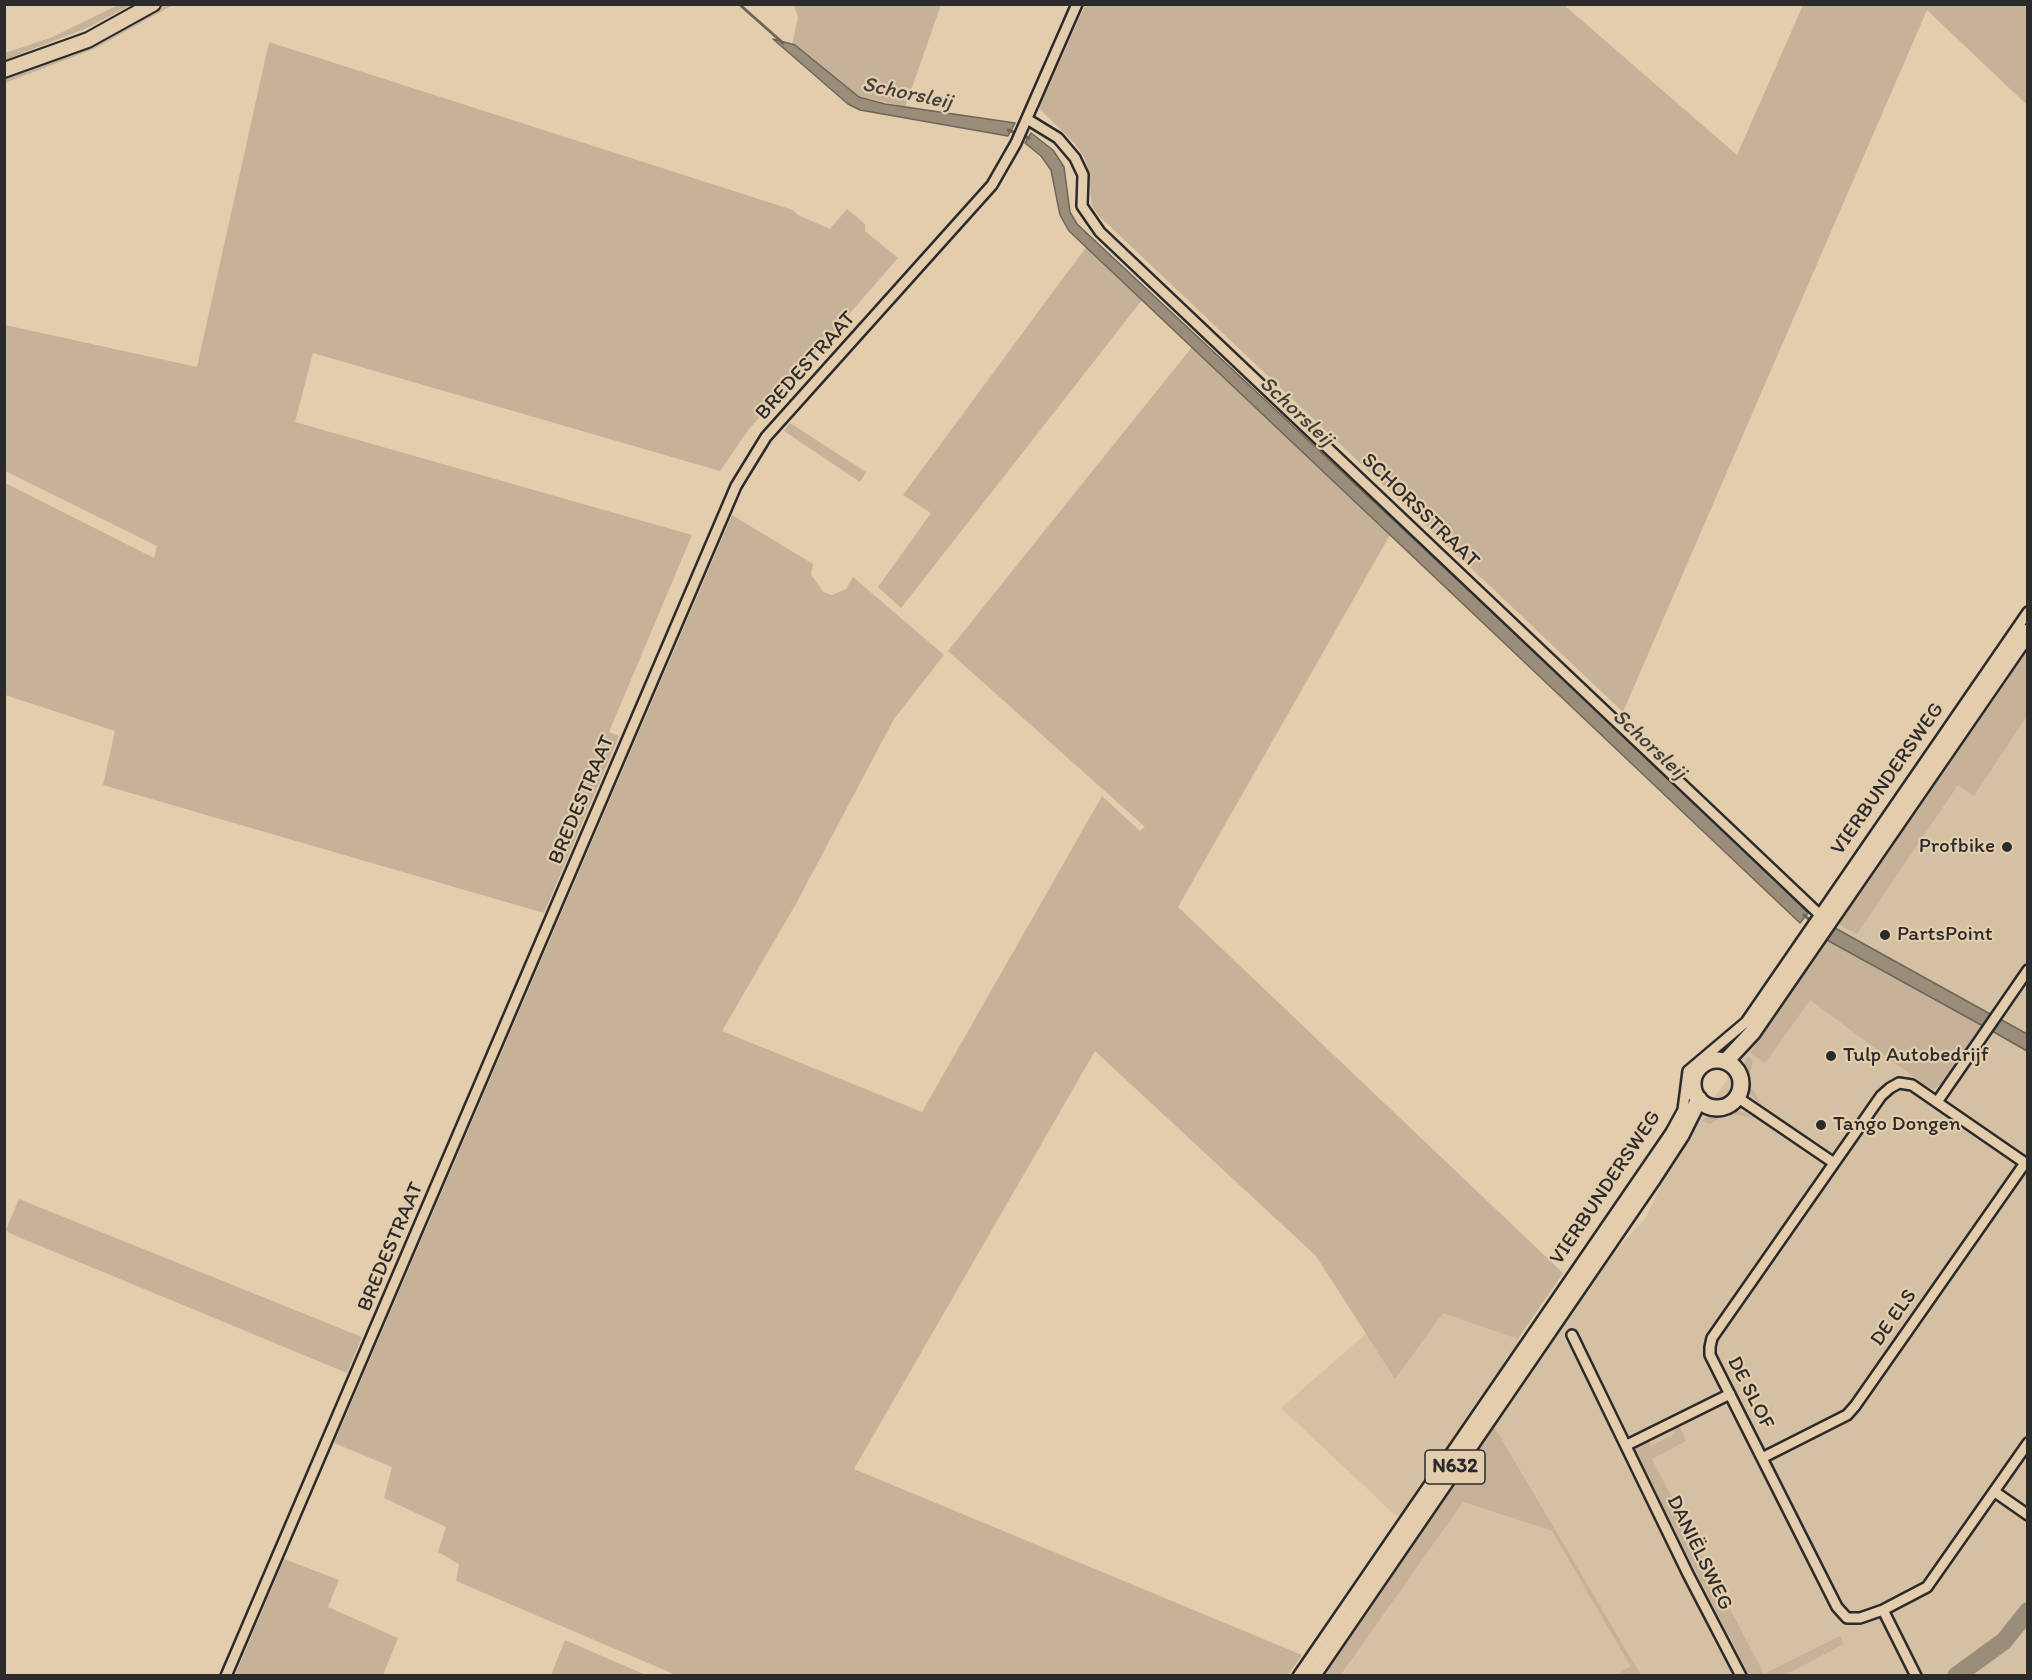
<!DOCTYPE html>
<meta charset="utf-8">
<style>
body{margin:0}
#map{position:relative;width:2032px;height:1680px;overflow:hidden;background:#e4cdad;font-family:Itim,sans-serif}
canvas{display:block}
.frame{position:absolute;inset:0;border:6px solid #2b2b2b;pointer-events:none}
</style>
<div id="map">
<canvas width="2032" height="1680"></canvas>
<div class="frame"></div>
</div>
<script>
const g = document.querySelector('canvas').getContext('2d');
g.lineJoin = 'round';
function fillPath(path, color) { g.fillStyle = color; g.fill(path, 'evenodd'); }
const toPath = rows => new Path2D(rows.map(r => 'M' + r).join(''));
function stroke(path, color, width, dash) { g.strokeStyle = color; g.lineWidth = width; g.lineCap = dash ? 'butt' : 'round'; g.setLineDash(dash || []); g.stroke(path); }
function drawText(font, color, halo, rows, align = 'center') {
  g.font = font + ' Itim,sans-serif'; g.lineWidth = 4.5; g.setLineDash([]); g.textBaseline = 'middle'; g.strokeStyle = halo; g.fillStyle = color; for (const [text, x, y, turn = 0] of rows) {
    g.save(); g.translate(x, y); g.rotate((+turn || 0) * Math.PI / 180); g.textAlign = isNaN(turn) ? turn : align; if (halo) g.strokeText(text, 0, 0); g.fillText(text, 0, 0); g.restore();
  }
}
fillPath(toPath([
 [2027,663,2027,1675,1641,1675,1494,1426,1618,1248,1645,1219,1680,1145],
 [1441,1306,1479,1307,1528,1346,1408,1519,1395,1515,1281,1408,1369,1331],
 [1462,1502,1552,1531,1630,1666,1617,1676,1341,1676]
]), '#d4c0a2');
fillPath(toPath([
 [118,5,131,5,87,28,5,60,5,53,50,38],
 [161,5,173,5,96,48,5,83,5,76,51,60],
 [794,5,941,5,905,107,855,95,792,44,798,18],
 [1085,5,1564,5,1737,155,1803,5,2027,5,2027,105,1927,10,1623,712,1098,215,1092,206,1088,168,1084,157,1076,145,1039,108],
 [269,42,793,210,798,215,830,229,847,209,865,224,865,231,898,258,749,429,720,471,313,353,295,422,692,535,609,732,619,736,544,913,103,785,115,731,5,695,5,483,154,558,157,546,5,471,5,325,197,367],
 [1086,247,1142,300,901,608,878,587,931,513,903,495],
 [1192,347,1390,535,1178,907,1563,1273,1518,1339,1443,1313,1395,1379,1316,1256,1095,1051,854,1469,1302,1655,1288,1675,676,1675,456,1581,459,1564,438,1552,446,1527,384,1498,392,1467,334,1443,732,515,813,564,811,574,823,592,832,595,846,589,853,577,944,655,894,719,797,902,722,1031,922,1112,1102,796,1140,831,1145,827,948,651],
 [790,423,866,472,860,482,784,431],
 [2027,648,2027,716,1974,796,1958,785,1857,934,1836,923],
 [1827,940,1983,1026,1945,1081,1934,1089,1925,1085,1810,1000,1765,1063,1750,1053],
 [1748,1056,1753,1061,1748,1082,1762,1105,1742,1087,1741,1069],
 [1728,1106,1755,1118,1733,1114,1724,1115,1710,1124,1702,1121,1717,1108],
 [19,1199,362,1337,347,1373,9,1233,6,1229],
 [1494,1426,1641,1675,1617,1675,1630,1666,1552,1531,1463,1502,1341,1675,1325,1675],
 [1676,1426,1680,1427,1686,1441,1652,1459,1764,1674,1840,1636,1844,1644,1785,1675,1749,1675,1636,1455,1635,1449,1639,1445,1648,1440,1651,1446,1675,1434,1672,1428],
 [284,1559,339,1580,328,1607,398,1638,383,1675,235,1675],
 [565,1640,646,1675,551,1675]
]), '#c6b298');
const water = toPath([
 [773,39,795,45,859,97,885,104,1015,123,1008,136,860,110,848,104,773,39],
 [1031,133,1053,150,1064,167,1070,212,1077,224,1684,792,1808,913,1800,923,1069,231,1060,215,1051,170,1041,156,1025,143,1031,133],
 [1835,928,1992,1015,1983,1026,1827,940,1835,928],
 [2000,1019,2027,1034,2027,1051,1992,1031,2000,1019]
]);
fillPath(water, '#9a8d7a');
stroke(water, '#6e665a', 1.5);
stroke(toPath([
 [739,4,783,43],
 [1008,130,1029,138],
 [1804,915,1810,920]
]), '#6e665a', 3);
stroke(toPath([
 [1956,1676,2004,1641,2028,1611]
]), '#9a8d7a', 18);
const street = toPath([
 [1027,119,1058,138,1075,158,1083,175,1082,206,1100,232,1820,915],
 [1737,1097,1834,1163],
 [1937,1102,2028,970],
 [2028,1165,1912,1085,1899,1083,1890,1088,1881,1096,1712,1338,1710,1347,1710,1355,1837,1607,1847,1618,1860,1618,1883,1610,1927,1587,2028,1443],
 [1572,1335,1688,1574,1741,1676],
 [1627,1445,1730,1394],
 [1762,1458,1847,1415,1855,1406,2025,1163],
 [1995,1492,2028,1515],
 [1883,1610,1916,1676],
 [226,1676,736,486,766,437,992,185,1016,143,1077,4],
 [1298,1676,1671,1132,1683,1110,1688,1071,1746,1022,2028,612]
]);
const secondary = toPath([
 [4,70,88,40,153,4]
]);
const primary = toPath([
 '1693 1084a24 24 0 1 1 48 0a24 24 0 1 1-48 0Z',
 [1726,1061,1752,1033,2028,632],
 [1312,1676,1653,1178,1681,1135,1699,1099]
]);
stroke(street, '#2b2b2b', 14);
stroke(secondary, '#2b2b2b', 18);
stroke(primary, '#2b2b2b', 20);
stroke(street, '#e4cdad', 9);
stroke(secondary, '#e4cdad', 14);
stroke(primary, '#e4cdad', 15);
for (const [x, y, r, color] of [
 [2007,847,6,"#2b2b2b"],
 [1885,935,6,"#2b2b2b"],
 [1831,1056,6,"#2b2b2b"],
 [1821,1125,6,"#2b2b2b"]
]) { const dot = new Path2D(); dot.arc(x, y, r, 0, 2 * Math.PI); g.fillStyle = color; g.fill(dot); stroke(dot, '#e4cdad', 2); }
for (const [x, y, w] of [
 [1455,1467,60]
]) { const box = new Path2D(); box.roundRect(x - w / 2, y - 17, w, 34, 4.5); g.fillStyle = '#e4cdad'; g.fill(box); stroke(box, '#2b2b2b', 1.5); }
drawText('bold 20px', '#2b2b2b', null, [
 ["N632",1455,1467]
]);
drawText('21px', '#2b2b2b', '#e4cdad', [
 ["BREDESTRAAT",806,366,-48],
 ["SCHORSSTRAAT",1420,511,44],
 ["VIERBUNDERSWEG",1888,779,-55],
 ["BREDESTRAAT",582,800,-67],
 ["VIERBUNDERSWEG",1606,1188,-56],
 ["BREDESTRAAT",391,1247,-67],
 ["DE ELS",1894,1318,-55],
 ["DE SLOF",1750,1393,63],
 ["DANIËLSWEG",1699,1553,64]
]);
drawText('21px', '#2b2b2b', '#e4cdad', [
 ["Profbike",1995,847,"right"],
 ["PartsPoint",1897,935],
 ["Tulp Autobedrijf",1843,1056],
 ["Tango Dongen",1833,1125]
], 'left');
drawText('italic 22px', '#413f3b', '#e4cdad', [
 ["Schorsleij",907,94,12],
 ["Schorsleij",1296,412,43],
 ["Schorsleij",1649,745,43]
]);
</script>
